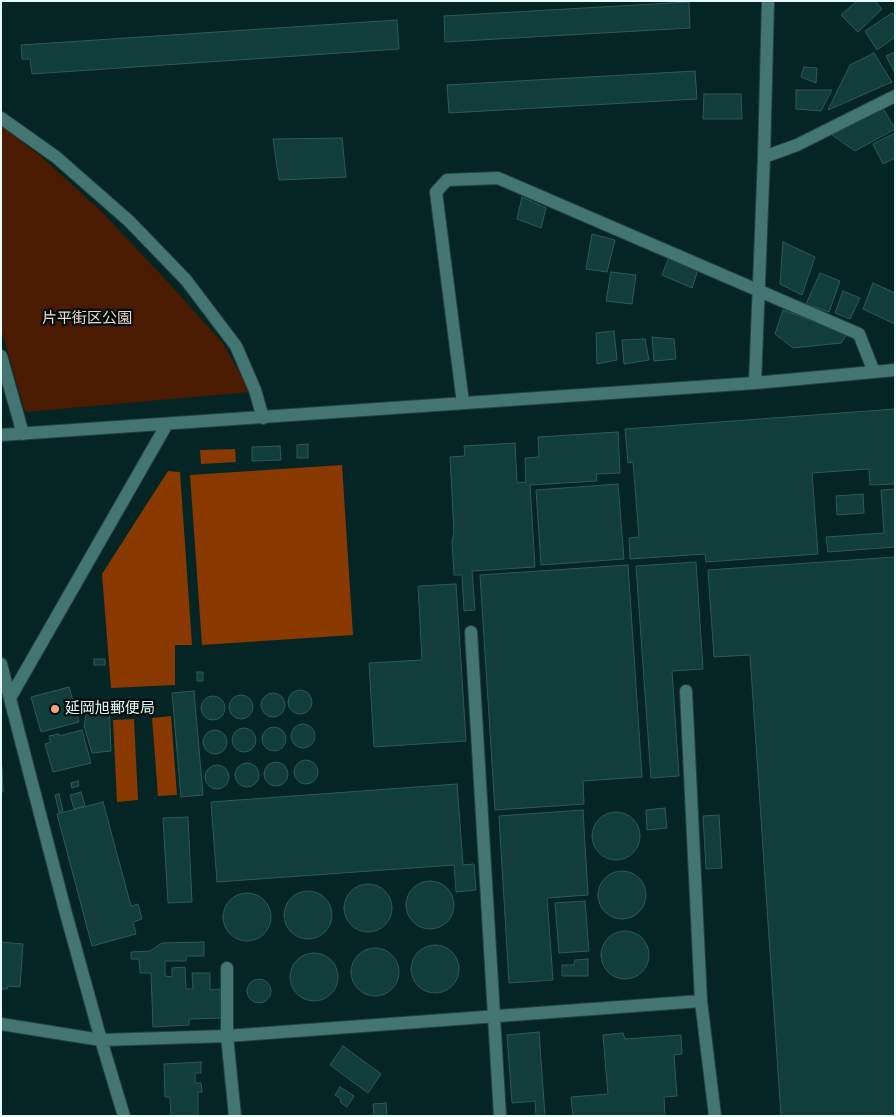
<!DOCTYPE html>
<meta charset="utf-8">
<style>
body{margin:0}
#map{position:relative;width:896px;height:1117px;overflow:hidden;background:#042523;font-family:"Noto Sans",sans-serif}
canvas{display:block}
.frame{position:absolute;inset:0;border:2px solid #e4fbf8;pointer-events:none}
</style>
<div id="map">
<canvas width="896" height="1117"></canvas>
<div class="frame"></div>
</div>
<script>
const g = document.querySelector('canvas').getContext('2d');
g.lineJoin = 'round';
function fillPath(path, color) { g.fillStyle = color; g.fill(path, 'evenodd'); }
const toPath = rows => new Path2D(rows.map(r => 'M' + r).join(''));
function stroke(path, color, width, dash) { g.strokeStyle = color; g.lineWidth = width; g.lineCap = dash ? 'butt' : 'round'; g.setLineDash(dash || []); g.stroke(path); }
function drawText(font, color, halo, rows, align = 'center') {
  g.font = font + ' "Noto Sans","Noto Sans JP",sans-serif'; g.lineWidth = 4.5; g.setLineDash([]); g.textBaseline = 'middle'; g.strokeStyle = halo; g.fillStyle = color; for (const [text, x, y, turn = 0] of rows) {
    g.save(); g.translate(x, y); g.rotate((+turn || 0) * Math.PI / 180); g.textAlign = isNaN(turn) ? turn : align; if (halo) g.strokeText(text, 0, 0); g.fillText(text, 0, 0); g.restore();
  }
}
fillPath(toPath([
 [1,126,37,153,100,210,164,278,222,342,251,392,25,412,1,328]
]), '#4a1b00');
fillPath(toPath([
 [235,449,236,462,201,464,200,450],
 [342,465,353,635,202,645,190,475],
 [168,471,180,472,192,645,175,645,175,685,111,688,102,574],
 [171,716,177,795,158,796,152,718],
 [134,719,138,800,117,802,113,720]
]), '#893900');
const building = toPath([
 [857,1,875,1,882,9,858,32,841,15,857,1],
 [689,2,690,28,445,42,444,16,689,2],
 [892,13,895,17,895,37,877,50,865,31,892,13],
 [397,20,399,49,32,74,30,59,22,59,21,45,397,20],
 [895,52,895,73,886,56,895,52],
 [874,53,892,82,828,110,850,65,874,53],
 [804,67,817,68,816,83,801,77,804,67],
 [695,71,697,99,449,113,447,85,695,71],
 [796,90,832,90,821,111,796,109,796,90],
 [704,94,741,94,742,119,703,119,704,94],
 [883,108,895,129,855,151,832,135,883,108],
 [895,133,895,158,883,164,873,144,895,133],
 [342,138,346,177,279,180,273,139,342,138],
 [522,197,546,208,541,228,517,219,522,197],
 [592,234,615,240,607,272,586,269,592,234],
 [783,242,815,257,802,295,780,284,783,242],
 [669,257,698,270,692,288,662,275,669,257],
 [611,272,636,275,632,304,606,301,611,272],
 [820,273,840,281,829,312,806,304,820,273],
 [873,283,895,293,895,324,863,309,873,283],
 [843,291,860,298,850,319,835,313,843,291],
 [783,310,847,334,841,343,793,348,775,334,783,310],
 [614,331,617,360,597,364,596,333,614,331],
 [652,337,674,339,676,359,654,361,652,337],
 [645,339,649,360,624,364,622,340,645,339],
 [895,409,895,484,870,485,869,469,812,473,818,554,706,562,705,554,630,559,629,538,639,537,633,462,628,463,625,429,895,409],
 [618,432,620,473,596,474,597,481,530,485,535,567,472,571,475,610,464,611,462,575,454,575,452,541,454,533,450,457,465,456,464,446,515,443,517,483,526,482,525,458,539,457,538,437,618,432],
 [308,444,308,458,297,458,297,445,308,444],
 [280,446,281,460,252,461,252,447,280,446],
 [618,484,624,559,541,565,536,490,618,484],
 [895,489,895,547,828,552,826,537,884,533,881,490,895,489],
 [863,494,864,513,837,515,836,496,863,494],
 [895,557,895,1116,781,1116,750,655,714,657,708,570,895,557],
 [696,562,703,669,672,671,679,776,651,778,636,566,696,562],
 [628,565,642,777,583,781,584,804,495,810,480,575,628,565],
 [456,584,466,741,374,747,369,663,422,660,418,586,456,584],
 [94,659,105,659,105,665,94,665,94,659],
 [197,672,203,672,203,681,197,681,197,672],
 [69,687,79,722,41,732,31,697,69,687],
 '288 702a12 12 0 1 1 24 0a12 12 0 1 1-24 0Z',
 [194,691,203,795,181,797,172,693,194,691],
 '261 705a12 12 0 1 1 24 0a12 12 0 1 1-24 0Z',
 '229 707a12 12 0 1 1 24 0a12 12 0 1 1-24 0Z',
 '201 708a12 12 0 1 1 24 0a12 12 0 1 1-24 0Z',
 [109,702,111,751,92,753,84,726,88,703,109,702],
 '291 736a12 12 0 1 1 24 0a12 12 0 1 1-24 0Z',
 '262 739a12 12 0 1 1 24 0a12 12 0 1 1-24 0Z',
 '232 740a12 12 0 1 1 24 0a12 12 0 1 1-24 0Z',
 [82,730,91,763,53,772,45,744,51,742,49,736,59,734,59,736,82,730],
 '203 742a12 12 0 1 1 24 0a12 12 0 1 1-24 0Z',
 '294 772a12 12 0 1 1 24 0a12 12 0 1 1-24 0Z',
 '264 774a12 12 0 1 1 24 0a12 12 0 1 1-24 0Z',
 '235 775a12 12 0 1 1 24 0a12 12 0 1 1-24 0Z',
 '205 777a12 12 0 1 1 24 0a12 12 0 1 1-24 0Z',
 [1,766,2,766,3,792,1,792,1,766],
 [78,781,79,786,72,788,71,783,78,781],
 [457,784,463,865,474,864,476,890,456,892,454,865,217,882,211,802,457,784],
 [81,792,85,806,74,809,70,795,81,792],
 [59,794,63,811,59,812,55,795,59,794],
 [103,802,131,906,138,904,142,919,133,922,136,934,92,946,57,814,103,802],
 [665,808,667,828,647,830,646,810,665,808],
 [583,810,588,895,547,898,553,980,509,983,499,816,583,810],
 '592 836a24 24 0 1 1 48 0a24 24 0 1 1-48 0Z',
 [719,815,722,868,706,869,703,816,719,815],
 [188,817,192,902,168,903,163,818,188,817],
 '598 895a24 24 0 1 1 48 0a24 24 0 1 1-48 0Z',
 '406 905a24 24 0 1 1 48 0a24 24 0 1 1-48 0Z',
 '344 908a24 24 0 1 1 48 0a24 24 0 1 1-48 0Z',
 '284 915a24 24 0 1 1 48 0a24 24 0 1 1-48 0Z',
 '223 917a24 24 0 1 1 48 0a24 24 0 1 1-48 0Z',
 [585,901,589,951,559,953,555,903,585,901],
 '601 955a24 24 0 1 1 48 0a24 24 0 1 1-48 0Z',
 [1,942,23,944,20,987,8,986,7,989,1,989,1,942],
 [204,942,204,956,186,956,186,961,165,961,165,976,172,977,172,968,185,967,186,989,193,989,192,973,210,973,210,990,220,989,221,1018,189,1019,189,1025,153,1027,151,973,140,973,139,959,131,959,131,952,150,951,162,943,204,942],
 '411 969a24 24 0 1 1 48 0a24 24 0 1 1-48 0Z',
 '351 972a24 24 0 1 1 48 0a24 24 0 1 1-48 0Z',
 '290 977a24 24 0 1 1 48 0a24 24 0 1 1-48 0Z',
 [588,959,588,976,562,976,562,965,574,965,575,960,588,959],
 '247 991a12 12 0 1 1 24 0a12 12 0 1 1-24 0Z',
 [539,1032,545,1116,536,1116,535,1101,512,1103,507,1035,539,1032],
 [623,1033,625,1039,681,1035,682,1054,674,1055,677,1096,664,1097,665,1116,573,1116,571,1097,608,1094,603,1035,623,1033],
 [343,1046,381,1074,368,1093,330,1065,343,1046],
 [201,1062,201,1073,195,1073,195,1083,201,1083,202,1092,198,1092,198,1116,171,1116,170,1097,165,1097,164,1064,201,1062],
 [340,1087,354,1096,347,1107,340,1102,341,1099,335,1095,340,1087],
 [386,1103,387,1116,374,1116,373,1104,386,1103]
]);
fillPath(building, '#113d3a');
stroke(building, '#2f5957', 1);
const minor = toPath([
 [1,118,56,157,129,221,186,280,236,346,255,390,263,418],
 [764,157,797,145,895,96],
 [1,356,23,434],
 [755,383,764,157,768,1],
 [463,403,436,192,447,180,498,178,859,334,874,372],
 [1,435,755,383,895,370],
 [471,632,500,1116],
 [1,664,65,910,101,1040,124,1116],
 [686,691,701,1001,715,1116],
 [10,698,167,424],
 [227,968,227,1036,235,1116],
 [1,1024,101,1040,227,1036,701,1001]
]);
stroke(minor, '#234341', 14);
stroke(minor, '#437673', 12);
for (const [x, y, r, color] of [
 [55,709,5,"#f0a27a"]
]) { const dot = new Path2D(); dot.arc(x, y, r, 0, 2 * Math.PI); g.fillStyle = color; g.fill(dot); stroke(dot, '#000c0b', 2); }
drawText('15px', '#efd8cc', '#000c0b', [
 ["片平街区公園",87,319]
]);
drawText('15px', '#e4fbf8', '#000c0b', [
 ["延岡旭郵便局",65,709]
], 'left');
</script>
